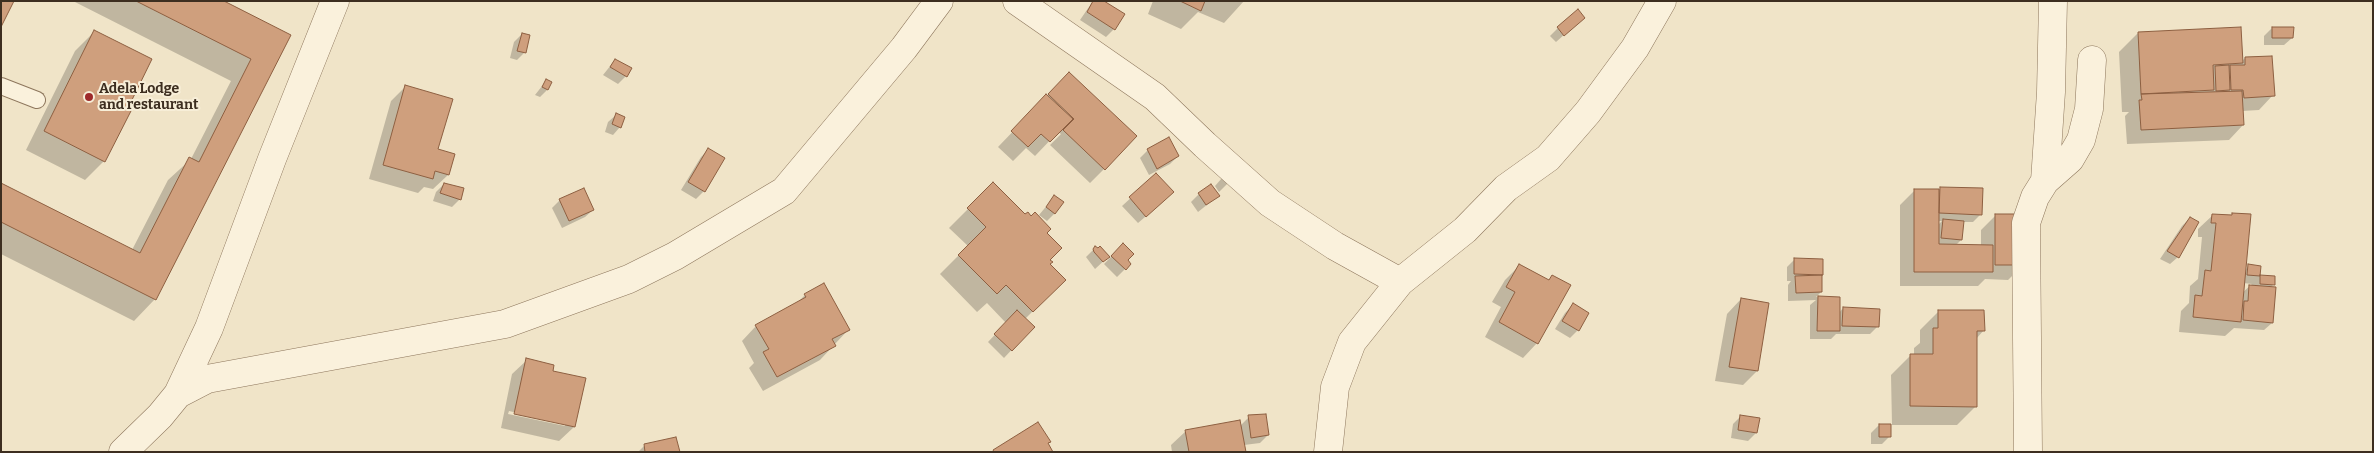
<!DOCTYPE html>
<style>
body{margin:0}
#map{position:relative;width:2374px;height:453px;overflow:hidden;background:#f0e4c8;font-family:Bitter,serif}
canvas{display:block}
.frame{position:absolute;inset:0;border:2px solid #3d2e20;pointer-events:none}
</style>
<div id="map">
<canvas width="2374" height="453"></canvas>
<div class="frame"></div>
</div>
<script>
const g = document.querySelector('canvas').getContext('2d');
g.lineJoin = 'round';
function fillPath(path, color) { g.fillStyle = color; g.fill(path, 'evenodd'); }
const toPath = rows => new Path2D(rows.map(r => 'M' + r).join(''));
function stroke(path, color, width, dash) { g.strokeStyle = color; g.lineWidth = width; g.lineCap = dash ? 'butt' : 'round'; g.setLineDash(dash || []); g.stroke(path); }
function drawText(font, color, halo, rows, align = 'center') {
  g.font = font + ' Bitter,serif'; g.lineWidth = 4; g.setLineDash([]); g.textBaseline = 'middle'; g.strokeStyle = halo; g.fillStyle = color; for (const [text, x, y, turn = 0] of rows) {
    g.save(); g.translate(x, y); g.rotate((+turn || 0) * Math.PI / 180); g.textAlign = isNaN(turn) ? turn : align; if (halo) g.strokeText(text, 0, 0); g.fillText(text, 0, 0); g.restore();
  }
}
fillPath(toPath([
 [73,1,221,1,289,36,155,299,134,321,1,254,1,185,132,250,168,180,191,159,231,81],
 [1093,1,1114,29,1106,37,1080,20],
 [1153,1,1244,1,1224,23,1198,12,1181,29,1148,14],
 [1575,25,1556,42,1550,36,1558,28],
 [2272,28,2292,38,2284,45,2264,45,2264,36],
 [94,32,127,108,104,161,85,180,26,150,75,51],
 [2138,33,2241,62,2245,58,2273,95,2259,110,2242,111,2243,125,2229,140,2127,144,2125,116,2129,112,2122,112,2119,52],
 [522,34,525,52,517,60,510,58,514,42],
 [615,60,626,76,618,84,603,75],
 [1069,73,1104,169,1090,183,1050,145,1061,134,1058,132,1035,156,1026,148,1013,161,998,147],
 [546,81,550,82,547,90,540,97,535,95],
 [405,87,448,175,433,189,424,187,418,193,369,179,391,101],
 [616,115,620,127,613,135,605,132,608,122],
 [1169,139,1178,156,1170,164,1149,175,1140,158,1148,150],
 [708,150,724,159,704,191,696,199,681,190,701,157],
 [1156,175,1165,200,1138,223,1122,206],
 [1222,178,1231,180,1219,192,1215,186],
 [444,184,460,199,452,207,433,201,436,192],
 [993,184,1045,233,1049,264,1064,280,1025,319,1033,327,1004,358,988,342,1006,323,987,303,977,312,940,274,968,246,949,228],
 [1941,188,1981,214,1973,222,1963,222,1961,240,1955,246,1981,246,1981,230,1996,215,2023,265,2008,280,1985,279,1978,286,1900,286,1900,205,1915,190,1938,190],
 [1937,221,1942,221,1937,226],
 [1199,194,1218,196,1198,212,1191,202],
 [1054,197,1055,213,1047,221,1039,215],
 [560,200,593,210,585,217,562,228,552,208],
 [2213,215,2245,270,2249,266,2259,276,2274,277,2274,284,2270,288,2272,323,2264,330,2234,328,2225,336,2179,332,2181,311,2189,303,2190,286,2198,279,2202,237,2198,237,2198,229],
 [2243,283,2252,284,2242,293],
 [2190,218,2178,257,2170,264,2160,259,2182,226],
 [1123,245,1126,261,1130,264,1117,277,1104,264],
 [1095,248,1108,257,1095,269,1086,257],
 [1795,259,1822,260,1821,292,1816,297,1839,298,1839,313,1843,308,1877,327,1870,334,1836,334,1831,339,1810,339,1810,305,1816,300,1788,301,1788,285,1791,281,1787,281,1787,267],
 [1520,265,1548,281,1552,277,1537,343,1523,358,1485,337,1501,307,1492,302,1505,280],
 [805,295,849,329,820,360,763,391,749,368,754,363,742,341,756,326,796,304],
 [1741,299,1757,371,1743,385,1715,381,1727,314],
 [1573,305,1578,330,1570,338,1555,329,1565,313],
 [1939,311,1984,330,1976,339,1976,406,1957,425,1892,425,1891,375,1910,356,1914,356,1914,348,1920,343,1920,330],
 [527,360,551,372,574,427,559,441,501,428,512,374],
 [509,411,565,424,565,426,508,414],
 [1741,416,1758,419,1756,433,1748,441,1731,438,1733,424],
 [1249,417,1268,435,1260,443,1244,445,1245,452,1172,452,1171,445,1186,431,1240,426],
 [1879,425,1890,436,1882,444,1871,444,1871,433],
 [644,446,678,452,638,452]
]), '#0003');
const building = toPath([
 [1,1,14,1,1,27,1,1],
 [136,1,224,1,291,35,156,300,1,222,1,183,140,253,189,157,199,162,251,59,136,1],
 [1093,1,1104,1,1125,14,1115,30,1087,12,1093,1],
 [1180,1,1205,1,1201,11,1180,1],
 [1578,9,1585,18,1564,36,1557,27,1578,9],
 [2241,27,2243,63,2213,65,2214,90,2141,94,2138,32,2241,27],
 [2272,27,2294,27,2293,38,2272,38,2272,27],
 [94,30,152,59,128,108,132,109,105,162,44,131,94,30],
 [522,33,530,35,526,53,517,51,522,33],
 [2272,56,2275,96,2244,98,2243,90,2231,90,2230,65,2245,65,2245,57,2272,56],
 [615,59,632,68,627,77,610,67,615,59],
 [2229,65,2230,90,2216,91,2215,66,2229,65],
 [1069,72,1137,136,1105,170,1063,130,1074,119,1048,94,1069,72],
 [546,79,552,82,548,90,542,87,546,79],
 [405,85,453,99,438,149,455,154,449,175,435,171,433,179,383,165,405,85],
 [2242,91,2244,125,2141,130,2139,100,2142,100,2141,94,2242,91],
 [1046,94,1073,119,1050,142,1041,134,1028,147,1011,131,1046,94],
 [616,113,625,117,621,128,612,124,616,113],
 [1169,137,1179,156,1157,169,1147,149,1169,137],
 [708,148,725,158,705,192,688,182,708,148],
 [1156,173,1174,192,1146,217,1129,197,1156,173],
 [993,182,1025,214,1028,212,1031,216,1035,212,1051,229,1047,233,1062,248,1050,260,1053,262,1050,264,1066,280,1033,312,1006,285,997,294,958,255,986,227,967,208,993,182],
 [444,183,464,188,461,200,440,193,444,183],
 [1211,184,1220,196,1206,205,1198,193,1211,184],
 [1940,187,1983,188,1982,215,1939,213,1940,187],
 [584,188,594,210,569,221,559,199,584,188],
 [1914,189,1939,189,1939,244,1993,245,1993,272,1914,272,1914,189],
 [1054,195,1064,202,1055,214,1046,207,1054,195],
 [2232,213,2251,214,2241,322,2193,317,2195,295,2202,296,2205,270,2211,271,2216,223,2211,223,2212,214,2232,215,2232,213],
 [1995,214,2020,214,2024,265,1995,265,1995,214],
 [2190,217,2199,222,2179,258,2167,251,2190,217],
 [1943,219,1964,221,1962,240,1941,238,1943,219],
 [1123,243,1134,254,1128,260,1131,264,1126,270,1111,256,1123,243],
 [1095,246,1098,248,1100,246,1110,257,1103,262,1094,252,1093,249,1095,246],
 [1794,258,1823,259,1823,275,1794,274,1794,258],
 [1519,264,1549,280,1552,275,1571,285,1538,344,1499,322,1515,292,1506,287,1519,264],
 [2248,264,2261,266,2260,276,2247,275,2248,264],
 [1822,275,1822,292,1796,293,1795,276,1822,275],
 [2260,275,2275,276,2275,285,2260,284,2260,275],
 [824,283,850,330,832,339,836,346,777,377,763,352,769,349,755,325,806,297,804,294,824,283],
 [2249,285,2276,287,2273,323,2243,320,2244,301,2248,301,2249,285],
 [1818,296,1840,297,1840,331,1817,331,1818,296],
 [1741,298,1769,303,1758,371,1729,367,1741,298],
 [1573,303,1589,313,1579,331,1562,321,1573,303],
 [1843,307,1880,309,1879,327,1842,326,1843,307],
 [1017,310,1035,327,1012,351,994,334,1017,310],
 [1938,310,1984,310,1985,331,1977,331,1977,407,1910,406,1910,354,1933,354,1933,328,1938,328,1938,310],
 [526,358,554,365,553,371,586,378,575,427,514,414,526,358],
 [1266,414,1269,435,1251,438,1248,415,1266,414],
 [1740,415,1760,418,1757,433,1738,430,1740,415],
 [1240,420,1246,452,1189,452,1185,430,1240,420],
 [1038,422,1051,442,1048,443,1053,452,994,452,993,450,1038,422],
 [1879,424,1891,424,1891,437,1879,437,1879,424],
 [676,437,680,452,645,452,644,444,676,437]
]);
fillPath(building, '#cf9f7d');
stroke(building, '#8d5f41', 1);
const lane = toPath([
 [1,86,37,100]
]);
const street = toPath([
 [1017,1,1155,97,1205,145,1270,203,1335,246,1400,282],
 [2045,181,2051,92,2053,1],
 [178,394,209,328,272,159,335,1],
 [123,452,160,416,178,394,207,379,505,324,629,279,675,256,784,191,904,48,939,1],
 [1328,452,1335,387,1352,342,1400,282,1465,230,1506,188,1548,158,1588,112,1635,48,1662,1],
 [2028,452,2026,223,2035,197,2045,181,2070,159,2081,140,2089,109,2092,60]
]);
stroke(lane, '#8d765c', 18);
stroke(street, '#8d765c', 29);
stroke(lane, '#faf1dc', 16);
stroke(street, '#faf1dc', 28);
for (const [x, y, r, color] of [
 [89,97,5,"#9e2a2b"]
]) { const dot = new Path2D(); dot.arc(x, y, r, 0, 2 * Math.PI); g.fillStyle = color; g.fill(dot); stroke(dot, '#f7eed8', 2); }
drawText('bold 14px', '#3d2e20', '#f7eed8', [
 ["Adela Lodge",99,89],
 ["and restaurant",99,105]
], 'left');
</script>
